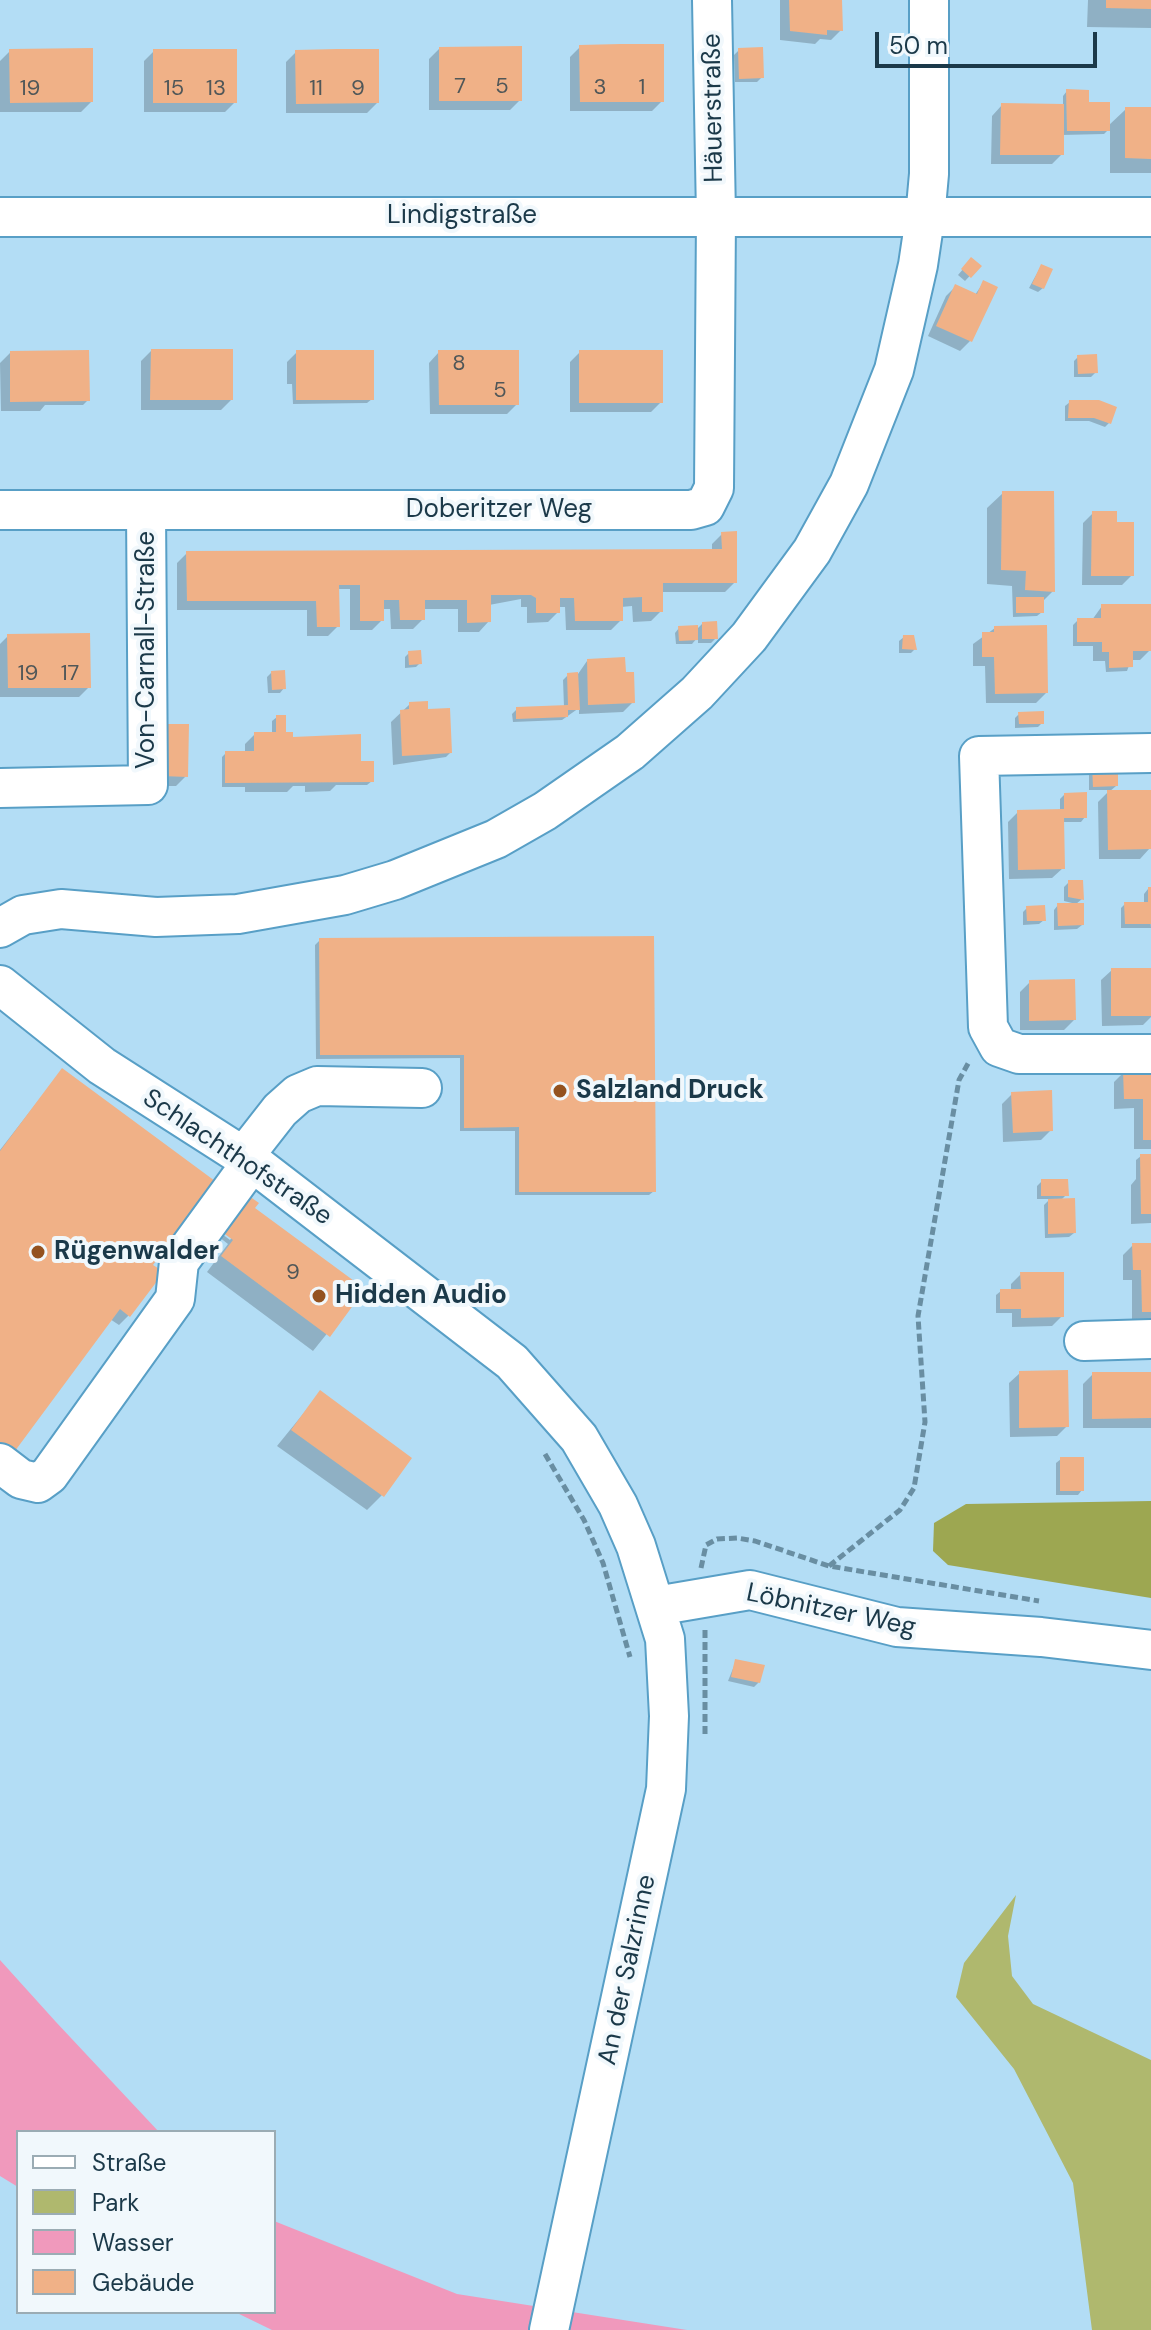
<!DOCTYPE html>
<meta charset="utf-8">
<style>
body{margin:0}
#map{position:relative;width:1151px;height:2330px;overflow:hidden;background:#b3ddf5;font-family:"DM Sans",sans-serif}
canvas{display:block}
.legend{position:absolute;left:16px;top:2130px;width:260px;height:184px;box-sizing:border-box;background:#f1f8fc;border:2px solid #9bacb4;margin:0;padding:10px 14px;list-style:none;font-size:24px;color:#1b3949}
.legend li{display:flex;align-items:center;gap:16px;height:40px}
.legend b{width:40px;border:2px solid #9bacb4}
.scale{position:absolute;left:875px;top:32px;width:222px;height:36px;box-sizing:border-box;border:4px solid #1b3949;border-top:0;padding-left:10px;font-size:24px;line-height:28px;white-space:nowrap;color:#1b3949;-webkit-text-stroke:6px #f1f8fc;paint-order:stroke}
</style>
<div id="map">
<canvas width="1151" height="2330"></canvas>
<ul class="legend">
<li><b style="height:10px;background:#fff"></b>Straße</li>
<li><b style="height:22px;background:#afb86e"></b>Park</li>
<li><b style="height:22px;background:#f099bc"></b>Wasser</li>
<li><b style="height:22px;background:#f0b187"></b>Gebäude</li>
</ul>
<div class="scale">50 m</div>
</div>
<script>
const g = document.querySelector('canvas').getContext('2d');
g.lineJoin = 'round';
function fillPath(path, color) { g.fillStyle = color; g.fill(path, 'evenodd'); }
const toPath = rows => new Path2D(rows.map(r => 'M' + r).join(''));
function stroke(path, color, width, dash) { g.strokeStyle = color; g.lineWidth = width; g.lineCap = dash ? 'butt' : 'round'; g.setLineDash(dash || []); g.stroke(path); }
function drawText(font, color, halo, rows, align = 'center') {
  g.font = font + ' "DM Sans",sans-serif'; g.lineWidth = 8; g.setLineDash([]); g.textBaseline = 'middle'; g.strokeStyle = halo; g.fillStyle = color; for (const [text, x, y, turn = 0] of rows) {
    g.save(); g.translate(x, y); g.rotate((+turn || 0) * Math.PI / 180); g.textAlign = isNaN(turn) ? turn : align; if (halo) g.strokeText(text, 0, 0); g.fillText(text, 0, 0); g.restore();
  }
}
fillPath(toPath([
 [1016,1895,1008,1936,1012,1976,1033,2004,1151,2060,1151,2330,1092,2330,1073,2183,1014,2069,956,1997,964,1963]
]), '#afb86e');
fillPath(toPath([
 [1151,1501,1151,1598,948,1565,933,1551,934,1523,966,1504]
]), '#9da751');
fillPath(toPath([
 [0,1960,56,2022,159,2132,18,2132,18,2187,0,2176],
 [274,2221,457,2294,687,2330,272,2330,235,2312,274,2312]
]), '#f099bc');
fillPath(toPath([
 [780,0,840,0,841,30,831,40,820,39,815,44,780,40],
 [1088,0,1151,0,1151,28,1087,27],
 [580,47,662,101,652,111,570,111,570,57],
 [439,49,520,100,510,110,429,110,429,59],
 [739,50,762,77,757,82,735,82,734,55],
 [10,51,91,102,81,112,0,112,0,61],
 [154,51,235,102,225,112,144,112,144,61],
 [296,52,377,103,367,113,286,113,286,62],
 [1067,91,1087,104,1108,126,1126,109,1151,109,1151,173,1110,173,1110,128,1104,134,1062,135,1062,154,1052,164,991,164,992,116,1002,105,1063,106,1063,96],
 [971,260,979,266,965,281,958,275],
 [1041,266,1043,288,1038,292,1029,288],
 [983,283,970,341,960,351,928,336,946,296,956,286,975,295],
 [151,351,231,400,221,410,141,410,141,361],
 [297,352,372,399,367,403,293,404,292,384,287,384,287,362],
 [439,352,517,404,507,414,430,414,429,363],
 [580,352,661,402,651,412,570,412,570,362],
 [10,353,88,400,83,405,45,405,40,411,1,411,0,363],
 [1078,357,1096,372,1091,377,1074,377,1074,361],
 [1070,402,1109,423,1105,427,1089,421,1065,421,1065,406],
 [1003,493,1053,591,1042,602,1042,612,1037,616,1013,617,1012,586,987,584,987,508],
 [1093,513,1115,524,1132,575,1122,585,1082,585,1083,523],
 [722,534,735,582,725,592,661,592,661,611,651,621,633,622,632,606,621,607,621,620,611,630,566,630,565,607,558,607,558,612,548,622,527,623,527,607,521,607,521,599,489,605,489,621,479,632,458,632,458,609,423,609,423,619,413,629,391,629,390,609,382,609,382,620,372,630,350,630,350,589,338,589,338,626,328,636,307,636,307,610,177,610,177,563,187,553,712,552,712,544],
 [1102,606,1150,650,1140,660,1131,660,1127,671,1106,672,1105,661,1093,661,1093,646,1073,646,1073,625,1078,620,1092,620],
 [702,624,716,638,711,643,698,643,698,637,692,644,676,644,675,633,679,628,696,630],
 [995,628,1046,693,1036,703,986,703,985,666,973,666,973,644],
 [8,636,89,687,79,697,0,697,0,644],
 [904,637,915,649,911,653,899,653,899,641],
 [409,653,420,663,416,667,405,668,405,657],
 [587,661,624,674,633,702,623,712,579,714,579,708,562,720,513,722,512,714,517,709,564,707,563,680,568,675,578,674],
 [272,672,284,688,280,693,268,693,267,677],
 [410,704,450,753,446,757,393,765,391,722],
 [1019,714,1042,723,1038,727,1015,728,1015,718],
 [277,717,291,742,372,781,367,785,336,785,330,791,305,792,305,786,293,786,287,792,245,792,245,787,222,787,222,757,226,753,245,753,245,744,255,734,272,734,272,721],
 [154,736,186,776,176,786,152,786],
 [1089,770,1116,786,1109,792,1150,848,1140,859,1099,859,1098,802,1110,790,1089,790],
 [1064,795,1085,817,1081,822,1062,822,1063,868,1052,878,1009,879,1008,822,1018,812,1060,811,1060,799],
 [1069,882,1082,899,1076,904,1064,901,1064,887],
 [1148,889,1151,928,1121,928,1121,908,1125,904,1144,904,1144,894],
 [1058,905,1082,925,1077,929,1054,930,1054,910],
 [1027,908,1044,920,1039,924,1023,925,1023,912],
 [320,940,654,1191,649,1195,515,1195,515,1131,460,1131,460,1058,316,1059,315,945],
 [1112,970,1151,970,1151,1017,1143,1025,1102,1026,1101,980],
 [1030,982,1074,1020,1064,1030,1020,1030,1020,992],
 [62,1070,150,1265,129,1315,119,1325,110,1319,0,1463,0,1150],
 [1124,1072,1151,1072,1151,1149,1134,1149,1134,1108,1114,1109,1114,1082],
 [1012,1094,1051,1130,1041,1140,1003,1142,1002,1104],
 [1141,1156,1151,1156,1151,1223,1131,1224,1131,1185,1136,1179,1136,1160],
 [1042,1181,1066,1195,1061,1200,1074,1233,1069,1237,1045,1238,1044,1205,1050,1199,1037,1199,1037,1186],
 [244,1220,362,1290,313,1351,207,1272,228,1244,219,1237,222,1234,230,1240],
 [1133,1245,1151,1245,1151,1321,1132,1321,1132,1280,1123,1280,1123,1255],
 [1021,1274,1062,1316,1052,1326,1012,1327,1012,1313,996,1313,996,1295,1001,1291,1011,1291,1011,1284],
 [1020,1373,1067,1426,1057,1436,1010,1437,1009,1383],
 [1093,1374,1151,1374,1151,1428,1083,1428,1083,1384],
 [320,1393,382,1495,367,1510,277,1446],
 [1061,1459,1082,1490,1078,1495,1056,1495,1056,1463],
 [736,1661,759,1682,754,1687,728,1681]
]), '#0003');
fillPath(toPath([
 [789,0,842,0,843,31,827,30,827,35,790,31],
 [1106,0,1151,0,1151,9,1106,8],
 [621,44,664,44,664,102,580,102,579,45],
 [522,46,522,101,439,101,439,47],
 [763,47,764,78,739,79,738,48],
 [93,48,93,102,10,103,9,49],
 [153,49,237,49,237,103,153,103],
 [337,49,379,49,379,103,296,104,295,50],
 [1066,89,1089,90,1089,102,1110,102,1110,131,1067,131],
 [1001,103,1064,104,1064,155,1000,155],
 [1125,107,1151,107,1151,159,1125,158],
 [971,257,982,266,971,278,961,269],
 [1041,264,1053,269,1044,289,1032,284],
 [983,280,998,287,972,342,936,326,955,284,977,294],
 [151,349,233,349,233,400,150,400],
 [89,350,90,401,10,402,10,351],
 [296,350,374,350,374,400,296,400],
 [438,350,519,350,519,405,439,405],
 [579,350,663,350,663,403,579,403],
 [1097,354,1098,373,1078,374,1077,355],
 [1069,400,1099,400,1117,407,1111,424,1094,418,1068,418],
 [1002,491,1054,491,1055,592,1025,590,1026,571,1001,570],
 [1092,511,1117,511,1117,522,1134,522,1134,576,1091,576],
 [737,531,737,583,663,583,663,612,642,612,642,597,623,598,623,621,575,621,574,598,560,598,560,613,536,613,536,598,531,595,491,595,491,622,467,623,467,600,425,600,425,620,400,620,399,600,384,600,384,621,360,621,360,585,339,585,340,627,317,627,316,601,187,601,186,551,722,549,721,532],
 [1016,597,1044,597,1044,613,1016,613],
 [1101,604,1151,604,1151,651,1133,651,1133,667,1109,668,1109,652,1102,652,1102,642,1077,642,1077,618,1101,618],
 [717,621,718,639,702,639,702,622],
 [698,625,698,640,679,641,678,626],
 [1047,625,1048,693,995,694,994,657,982,657,982,632,994,632,994,626],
 [90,633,91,688,8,688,7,634],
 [903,635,914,635,917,650,902,649],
 [421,650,422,664,409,665,408,651],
 [625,657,626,672,634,672,635,703,588,705,587,659],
 [285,670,286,689,272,690,271,671],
 [578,672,580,710,568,710,568,717,516,719,516,707,568,705,567,673],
 [428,701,428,709,450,708,452,753,402,756,400,710,409,709,409,702],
 [1044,711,1044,724,1019,724,1018,712],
 [276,715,286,715,286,732,293,732,293,737,361,734,361,761,374,761,374,782,225,783,225,751,254,751,254,732,276,732],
 [163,724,189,724,188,777,162,776],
 [1092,764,1118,764,1118,786,1093,787],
 [1107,790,1151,790,1151,849,1108,850],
 [1087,792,1087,818,1064,818,1065,869,1018,870,1017,810,1064,809,1064,793],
 [1068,880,1083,880,1084,900,1068,897],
 [1148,887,1151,887,1151,924,1125,924,1124,902,1148,902],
 [1057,903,1084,903,1084,925,1058,926],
 [1045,905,1046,921,1027,921,1026,906],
 [654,936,656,1192,519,1192,519,1127,464,1128,464,1055,320,1055,319,938],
 [1111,968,1151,968,1151,1016,1111,1016],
 [1075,979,1076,1020,1029,1021,1029,980],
 [62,1068,215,1181,153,1265,164,1272,130,1317,120,1309,12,1455,0,1446,0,1151],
 [1123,1070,1151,1070,1151,1140,1143,1140,1143,1099,1124,1099],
 [1052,1090,1053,1131,1013,1133,1011,1092],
 [1140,1154,1151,1154,1151,1214,1141,1214],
 [1041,1179,1068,1179,1069,1196,1041,1196],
 [249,1196,259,1203,255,1208,365,1289,330,1337,221,1256,233,1240,222,1232],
 [1075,1198,1076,1233,1048,1234,1048,1199],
 [1132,1243,1151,1243,1151,1312,1142,1312,1141,1270,1133,1270],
 [1020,1272,1064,1272,1064,1317,1021,1318,1021,1309,1000,1309,1000,1289,1021,1289],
 [1068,1370,1069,1427,1019,1428,1019,1371],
 [1092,1372,1151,1372,1151,1418,1092,1419],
 [320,1390,412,1458,384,1497,291,1430],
 [1060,1457,1084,1457,1084,1491,1060,1491],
 [735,1659,765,1665,760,1683,731,1677]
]), '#f0b187');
const minor = toPath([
 [0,217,1151,217],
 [0,510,691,510,705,506,714,488,716,216,712,0],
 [1151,753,979,756,988,1027,999,1047,1019,1054,1151,1054],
 [0,788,148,785,146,510],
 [0,928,23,915,61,909,156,917,238,914,345,895,395,880,496,839,545,811,630,752,697,693,749,637,812,551,849,484,894,370,918,265,925,218,929,174,929,0],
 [0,985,102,1066,252,1162,512,1362,579,1438,618,1505,636,1546,665,1639,669,1716,666,1789,549,2330],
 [244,1156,280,1110,298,1094,317,1086,422,1088],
 [1084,1341,1151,1339],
 [0,1463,21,1479,38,1483,49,1475,175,1299,179,1262,252,1162],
 [656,1606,750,1590,897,1627,1041,1637,1151,1650]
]);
stroke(minor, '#589fc6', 42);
stroke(toPath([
 [545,1454,584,1520,603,1563,630,1657],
 [829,1566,900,1510,914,1488,925,1422,918,1316,959,1080,970,1060],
 [701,1568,706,1545,717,1539,737,1538,755,1541,829,1566,1039,1601],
 [705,1630,705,1736]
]), '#698ea2', 5, [8, 4]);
stroke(minor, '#fff', 38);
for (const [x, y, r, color] of [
 [560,1091,8,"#94521f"],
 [38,1252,8,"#94521f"],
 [319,1296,8,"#94521f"]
]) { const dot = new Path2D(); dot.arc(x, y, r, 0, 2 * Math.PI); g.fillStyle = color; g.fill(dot); stroke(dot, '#f1f8fc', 3); }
drawText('22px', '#505758', null, [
 ["7",460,87],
 ["5",502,87],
 ["3",600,88],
 ["1",642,88],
 ["19",30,89],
 ["15",174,89],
 ["13",216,89],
 ["11",316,89],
 ["9",358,89],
 ["8",459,364],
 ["5",500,391],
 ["19",28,674],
 ["17",70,674],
 ["9",293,1273]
]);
drawText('26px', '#1b3949', '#f1f8fc', [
 ["Häuerstraße",714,108,-91],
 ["Lindigstraße",462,216],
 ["Doberitzer Weg",499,510],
 ["Von-Carnall-Straße",147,650,-90],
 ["Schlachthofstraße",237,1158,34],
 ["Löbnitzer Weg",831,1611,12],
 ["An der Salzrinne",628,1970,-78]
]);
drawText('bold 26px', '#1b3949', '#f1f8fc', [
 ["Salzland Druck",576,1091],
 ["Rügenwalder",54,1252],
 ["Hidden Audio",335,1296]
], 'left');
</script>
